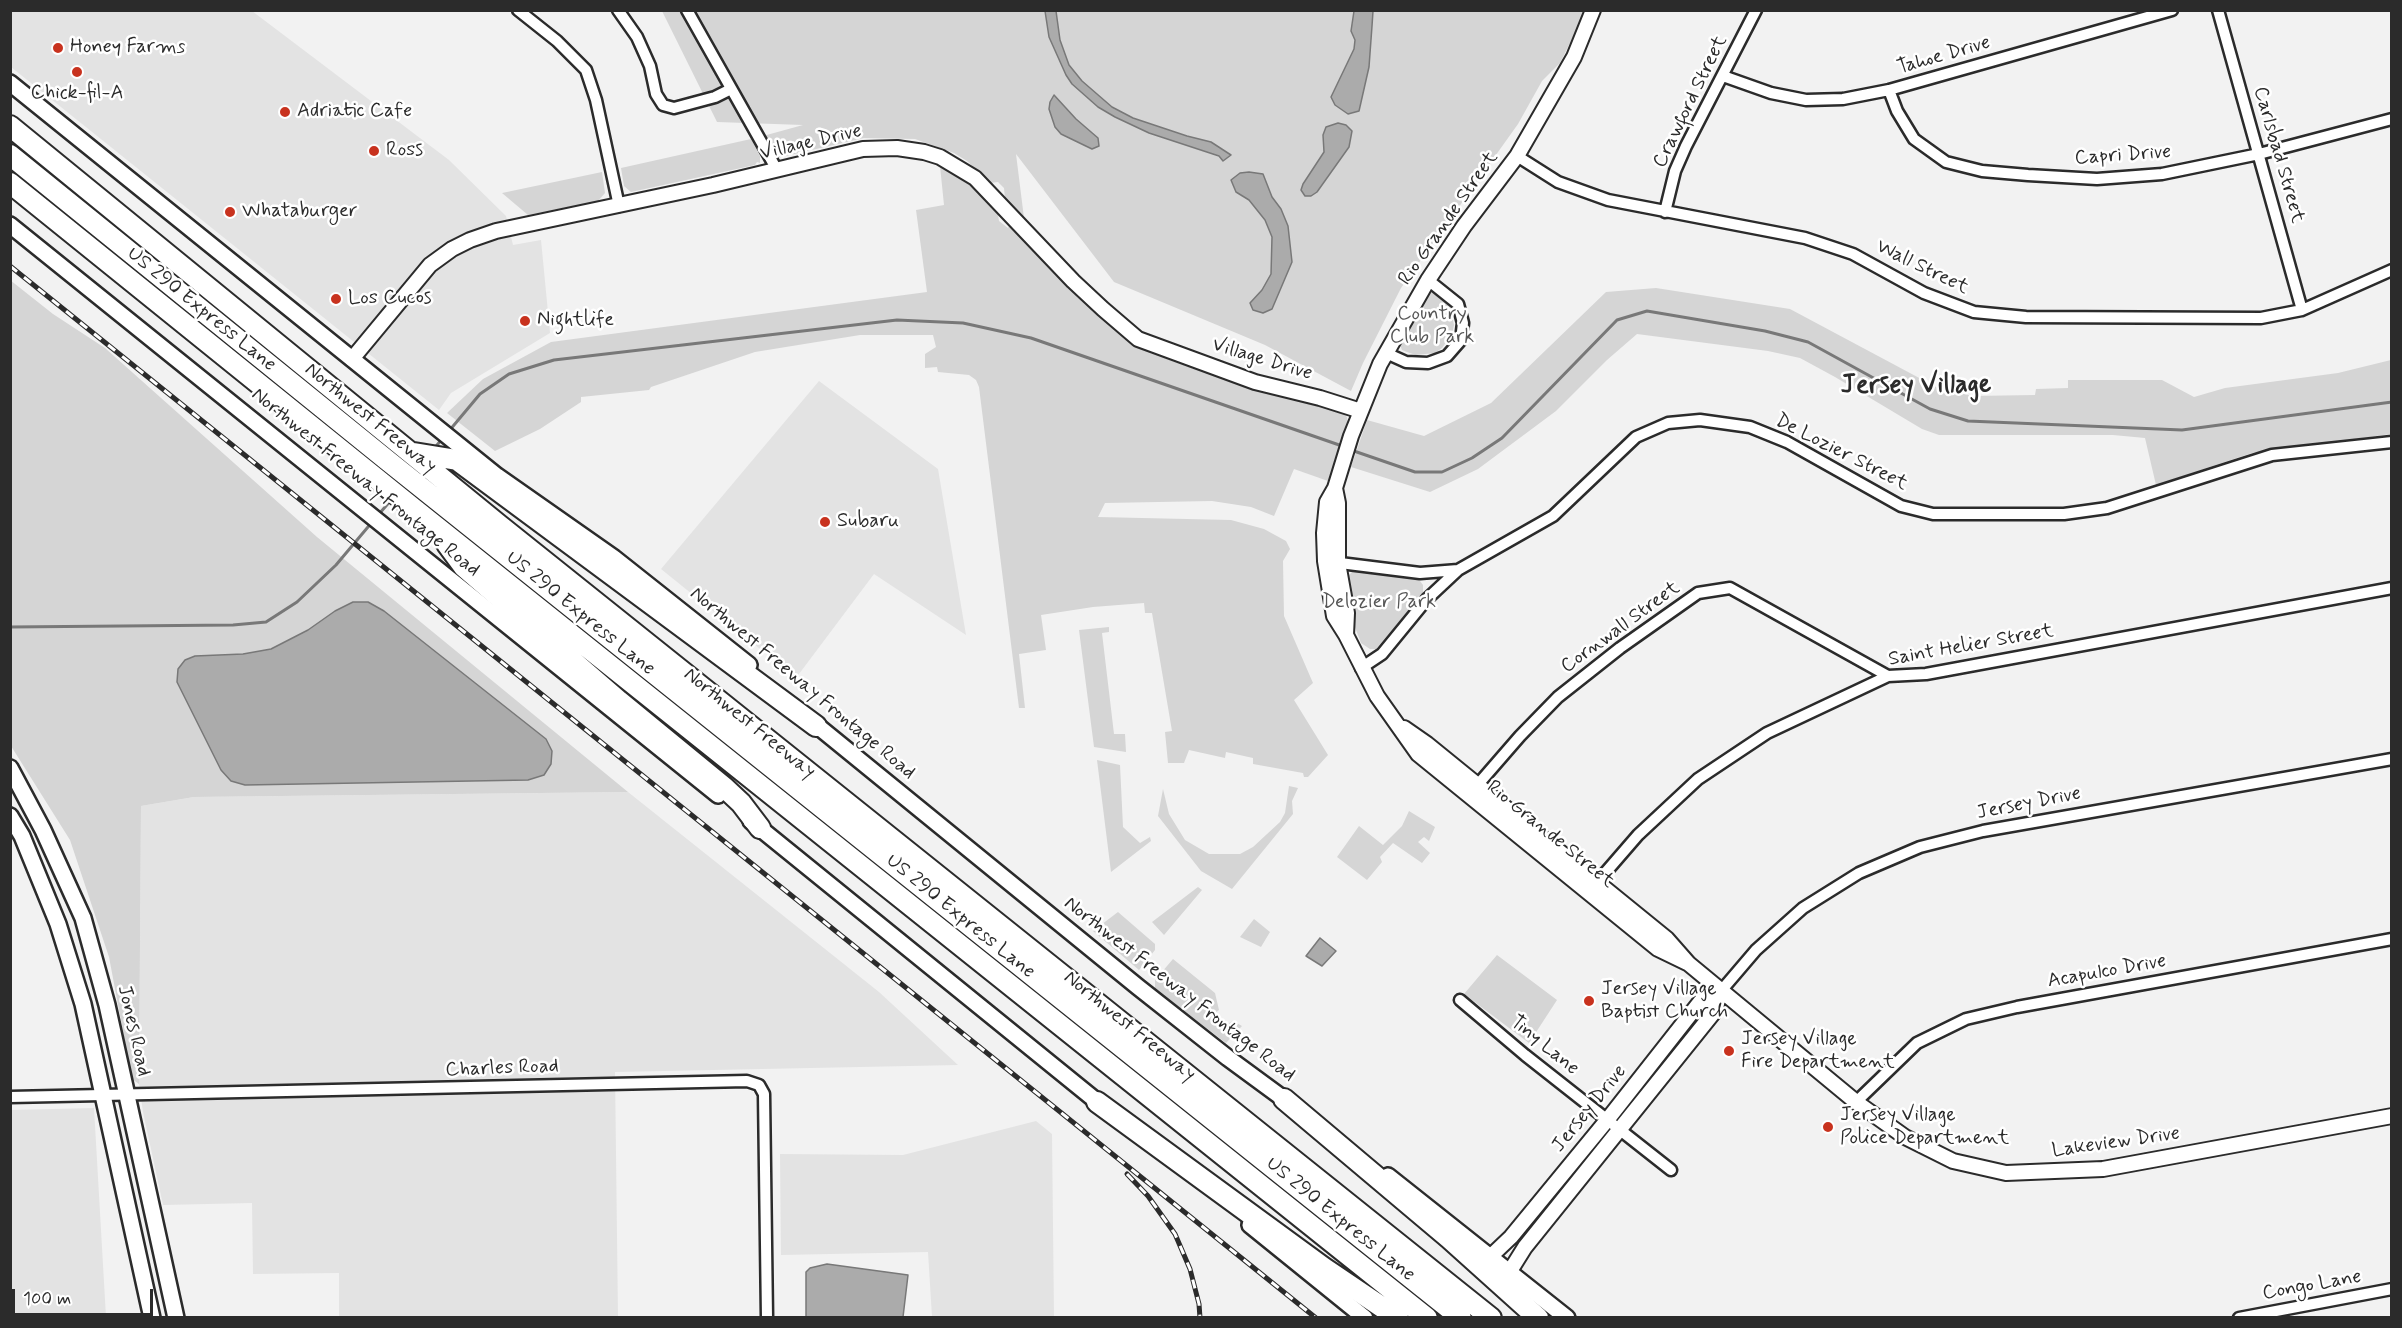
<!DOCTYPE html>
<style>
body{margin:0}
#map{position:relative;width:2402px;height:1328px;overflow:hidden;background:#f2f2f2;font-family:Mynerve,sans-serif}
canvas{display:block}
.frame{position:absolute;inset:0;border:12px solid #2b2b2b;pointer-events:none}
.scale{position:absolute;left:12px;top:1289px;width:141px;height:27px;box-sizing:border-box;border:3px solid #2b2b2b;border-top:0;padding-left:8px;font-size:18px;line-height:21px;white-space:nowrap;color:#2b2b2b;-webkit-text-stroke:4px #fff;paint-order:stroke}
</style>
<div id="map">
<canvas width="2402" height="1328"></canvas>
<div class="frame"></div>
<div class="scale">100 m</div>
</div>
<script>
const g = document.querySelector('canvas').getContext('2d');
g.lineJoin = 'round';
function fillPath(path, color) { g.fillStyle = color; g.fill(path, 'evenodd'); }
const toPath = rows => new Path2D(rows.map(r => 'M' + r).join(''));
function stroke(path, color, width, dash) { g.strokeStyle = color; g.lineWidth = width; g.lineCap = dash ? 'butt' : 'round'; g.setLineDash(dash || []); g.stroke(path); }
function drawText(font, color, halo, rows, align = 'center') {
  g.font = font + ' Mynerve,sans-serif'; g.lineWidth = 5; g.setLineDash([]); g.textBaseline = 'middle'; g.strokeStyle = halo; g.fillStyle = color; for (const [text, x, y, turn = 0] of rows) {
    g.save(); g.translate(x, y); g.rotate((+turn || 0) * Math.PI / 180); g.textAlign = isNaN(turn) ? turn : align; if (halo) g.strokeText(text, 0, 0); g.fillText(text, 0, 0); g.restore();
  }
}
fillPath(toPath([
 [10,11,252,11,449,160,506,216,513,245,541,240,550,333,451,393,439,410,11,67],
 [819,381,938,469,966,635,874,574,796,678,661,569],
 [628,792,879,992,958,1065,615,1072,618,1317,339,1317,339,1273,253,1274,252,1203,163,1205,143,1112,139,1084,141,806,194,797],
 [94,1108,106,1317,11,1317,11,1110],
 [1036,1121,1052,1134,1054,1317,932,1317,928,1252,781,1255,780,1154,903,1155]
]), '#e3e3e3');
fillPath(toPath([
 [662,11,1586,11,1560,63,1542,81,1518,124,1401,288,1363,363,1351,391,1265,345,1114,282,1016,154,1024,218,1005,199,1004,188,998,182,990,183,967,161,954,153,915,139,864,138,777,158,763,136,803,125,717,122],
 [751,139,760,156,760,163,757,162,755,165,631,192,624,186,621,168],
 [940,166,957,174,976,188,997,209,999,221,1008,228,1010,224,1013,224,1109,325,1129,340,1169,360,1230,381,1342,412,1347,417,1348,423,1328,481,1294,469,1274,516,1251,507,1212,501,1105,503,1098,517,1231,520,1264,529,1286,541,1290,549,1283,561,1284,616,1313,683,1294,700,1328,755,1308,777,1304,777,1303,773,1253,764,1253,758,1226,752,1225,758,1189,750,1184,763,1168,763,1165,732,1172,731,1152,613,1145,613,1144,603,1093,607,1041,615,1046,650,1019,654,1025,708,1019,708,979,387,976,380,969,375,938,372,937,367,925,368,925,354,936,347,933,335,860,335,755,352,651,387,649,390,581,397,581,402,540,429,495,451,447,413,483,379,551,342,927,292,916,210,944,205],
 [602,172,605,193,598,201,528,215,502,193],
 [10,280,53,314,105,348,317,537,628,792,194,797,141,806,139,1084,132,1079,109,957,70,840,11,746],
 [1656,288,1790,309,1938,388,1973,396,2035,395,2036,389,2068,388,2068,380,2162,380,2194,397,2225,388,2338,373,2391,360,2391,434,2252,453,2156,485,2145,438,2113,435,1939,435,1922,429,1835,377,1800,358,1768,351,1637,334,1607,360,1556,411,1478,469,1430,492,1351,467,1367,420,1424,436,1491,403,1606,292],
 [1432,293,1445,300,1450,307,1454,325,1452,334,1442,348,1435,353,1416,355,1407,352,1402,350,1399,342,1426,295],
 [1353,571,1414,578,1420,581,1423,585,1423,594,1376,649,1370,649,1361,643,1353,622,1345,579],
 [1109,627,1109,632,1102,633,1114,734,1125,734,1126,752,1094,747,1079,630],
 [1097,760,1120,765,1123,827,1140,843,1150,837,1151,841,1111,872],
 [1289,786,1298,788,1292,801,1293,814,1232,889,1201,871,1158,816,1163,789,1169,814,1185,840,1209,854,1240,854,1253,847,1280,822,1285,813],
 [1409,811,1435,827,1429,841,1424,837,1418,842,1430,853,1422,863,1393,843,1380,857,1382,862,1367,880,1337,857,1359,826,1383,845,1402,826],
 [1198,887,1202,890,1164,935,1152,922],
 [1118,912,1155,944,1155,950,1139,970,1093,931],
 [1254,919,1270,932,1261,947,1240,937],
 [1497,955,1557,1000,1529,1043,1464,994],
 [1173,959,1215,993,1219,1010,1214,1014,1220,1028,1233,1021,1242,1026,1226,1043,1155,989,1155,980]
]), '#d5d5d5');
const water = toPath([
 [1045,11,1056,11,1060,40,1069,65,1082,81,1112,107,1133,118,1187,136,1211,142,1231,155,1223,161,1219,156,1149,133,1115,117,1098,107,1072,84,1066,75,1049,37,1045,11],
 [1354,11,1373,11,1372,26,1369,67,1359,111,1348,114,1335,105,1331,97,1354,49,1355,40,1351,31,1354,11],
 [1054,95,1076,119,1098,138,1099,146,1092,149,1061,134,1055,127,1049,109,1050,102,1054,95],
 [1338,123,1346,125,1352,131,1349,147,1317,192,1311,196,1305,196,1301,190,1303,184,1324,152,1323,135,1326,127,1338,123],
 [1249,172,1263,174,1272,197,1281,209,1288,226,1292,262,1272,309,1263,313,1253,310,1250,303,1262,290,1271,274,1272,237,1265,220,1249,200,1236,192,1231,180,1240,173,1249,172],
 [353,602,368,602,384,611,546,739,552,751,551,764,544,775,528,780,245,785,231,781,221,770,177,682,178,669,185,660,195,656,243,654,271,649,308,630,335,611,353,602],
 [1320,938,1336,951,1322,966,1306,956,1320,938],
 [827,1264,908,1275,903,1317,806,1317,806,1272,810,1268,827,1264]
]);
fillPath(water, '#ababab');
stroke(water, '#787878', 1.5);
stroke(toPath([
 [449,431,480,394,509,374,554,360,897,320,963,323,1031,338,1345,447],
 [433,450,442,439],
 [1351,450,1415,472,1442,472,1472,458,1502,438,1617,320,1647,311,1765,331,1808,342,1930,409,1968,421,2182,430,2392,402],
 [379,514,392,499],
 [10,627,233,625,266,622,297,602,336,565,373,521]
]), '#787878', 3);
const minor = toPath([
 [518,10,557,41,586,70,596,100,619,206],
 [618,10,637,37,650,66,656,94,663,105,674,108,715,97,731,89],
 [687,10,777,170],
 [2218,10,2302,310],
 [1723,76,1771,93,1806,100,1843,99,1889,90,2172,10],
 [1889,90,1897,111,1914,139,1946,162,1982,171,2028,175,2097,179,2162,174,2259,154,2392,119],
 [1517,156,1558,182,1608,200,1805,238,1853,254,1924,293,1974,312,2026,317,2261,318,2302,310,2392,270],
 [1665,212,1675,171,1686,146,1756,10],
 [1386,353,1406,362,1428,363,1447,356,1461,340,1463,323,1458,304,1428,280],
 [1332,562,1420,573,1458,570,1553,516,1636,437,1668,423,1700,420,1750,427,1787,442,1901,506,1933,514,2064,514,2107,508,2272,455,2392,442],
 [1361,668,1382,654,1427,599,1458,570],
 [1474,789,1520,736,1558,697,1620,648,1698,593,1730,588,1888,676],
 [1593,887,1638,835,1698,779,1767,733,1888,676,1926,674,2392,588],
 [1721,991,1756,950,1803,908,1859,873,1920,847,1983,831,2392,759],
 [1460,1000,1525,1055,1671,1170],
 [10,1097,747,1081,759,1085,764,1094,767,1318],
 [1856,1102,1917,1043,1966,1019,2017,1007,2392,939],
 [2239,1318,2392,1289]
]);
const tertiary = toPath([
 [1593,10,1574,57,1517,156,1464,226,1428,280,1380,364,1351,436,1335,488,1327,502,1324,533,1325,561,1334,616,1346,635,1377,696,1418,754,1658,949,1689,964],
 [352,359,430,265,452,249,470,240,496,231,713,185,842,154,863,149,897,148,924,152,940,157,975,178,1073,281,1103,309,1138,339,1255,382,1320,398,1361,411],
 [1335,488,1338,503,1338,563,1347,613,1346,635],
 [1404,728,1427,744,1667,939,1689,964,1856,1102,1905,1137,1953,1161,2006,1173,2103,1169,2392,1116],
 [1491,1256,1511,1237,1608,1119,1700,1002,1721,991],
 [1510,1271,1525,1247,1714,1012,1721,991]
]);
const secondary = toPath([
 [10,83,497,476,614,558,749,665],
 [10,225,718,795],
 [809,719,1138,987,1228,1058,1292,1105],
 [10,768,43,830,83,918,107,1005,176,1318],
 [10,816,22,836,58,924,83,1004,152,1318],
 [751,821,1105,1108],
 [1388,1176,1567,1318],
 [1250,1225,1365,1318]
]);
const motorway = toPath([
 [10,126,499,525,1491,1318],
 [10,155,388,461,1461,1318],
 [10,183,413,508,1427,1318],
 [414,453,457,460,816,726],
 [447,544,464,567,619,701,725,788,741,803,760,828],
 [1284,1099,1449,1238,1538,1318],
 [1097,1102,1324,1268,1398,1318]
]);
stroke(minor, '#2b2b2b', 15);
stroke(tertiary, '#2b2b2b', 18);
stroke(secondary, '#2b2b2b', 20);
stroke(motorway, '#2b2b2b', 24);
stroke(minor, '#fff', 10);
stroke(tertiary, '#fff', 14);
stroke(secondary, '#fff', 15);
stroke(motorway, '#fff', 20);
const rail = toPath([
 [10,266,1316,1318],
 [1127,1174,1148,1196,1175,1234,1190,1269,1199,1304,1200,1318]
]);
stroke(rail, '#2b2b2b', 5);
stroke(rail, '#fff', 3, [9]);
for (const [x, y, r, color] of [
 [58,48,6,"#c8321e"],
 [77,72,6,"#c8321e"],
 [285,112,6,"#c8321e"],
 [374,151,6,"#c8321e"],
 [230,212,6,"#c8321e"],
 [336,299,6,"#c8321e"],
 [525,321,6,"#c8321e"],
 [825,522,6,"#c8321e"],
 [1589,1001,6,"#c8321e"],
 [1729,1051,6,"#c8321e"],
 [1828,1127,6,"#c8321e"]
]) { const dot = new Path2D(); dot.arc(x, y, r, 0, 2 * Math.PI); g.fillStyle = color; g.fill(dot); stroke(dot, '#fff', 2); }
drawText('20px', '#2b2b2b', '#fff', [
 ["Honey Farms",70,48],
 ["Chick-fil-A",77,94,"center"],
 ["Adriatic Cafe",297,112],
 ["Ross",386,151],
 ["Whataburger",242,212],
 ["Los Cucos",348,299],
 ["Nightlife",537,321],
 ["Subaru",837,522],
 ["Jersey Village",1601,990],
 ["Baptist Church",1601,1013],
 ["Jersey Village",1741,1040],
 ["Fire Department",1741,1063],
 ["Jersey Village",1840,1116],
 ["Police Department",1840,1139]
], 'left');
drawText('20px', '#2b2b2b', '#fff', [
 ["Tahoe Drive",1944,56,-16],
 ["Crawford Street",1691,102,-64],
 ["Village Drive",811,143,-13],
 ["Carlsbad Street",2278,155,74],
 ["Capri Drive",2123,156,-4],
 ["Rio Grande Street",1449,219,-55],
 ["Wall Street",1922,268,26],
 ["US 290 Express Lane",201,310,39],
 ["Village Drive",1262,360,17],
 ["Northwest Freeway",370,419,39],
 ["De Lozier Street",1841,453,27],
 ["Northwest Freeway Frontage Road",365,483,39],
 ["US 290 Express Lane",580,614,39],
 ["Cornwall Street",1621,628,-36],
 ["Saint Helier Street",1971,646,-10],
 ["Northwest Freeway Frontage Road",802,684,40],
 ["Northwest Freeway",749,724,39],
 ["Jersey Drive",2029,804,-11],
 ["Rio Grande Street",1550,835,39],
 ["US 290 Express Lane",960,917,39],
 ["Acapulco Drive",2107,972,-10],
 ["Northwest Freeway Frontage Road",1179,990,38],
 ["Northwest Freeway",1129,1027,39],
 ["Jones Road",133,1031,77],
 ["Tiny Lane",1544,1046,39],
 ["Charles Road",502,1069,-2],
 ["Jersey Drive",1590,1109,-51],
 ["Lakeview Drive",2116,1143,-8],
 ["US 290 Express Lane",1340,1220,39],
 ["Congo Lane",2312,1286,-10]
]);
drawText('20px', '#565656', '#fff', [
 ["Country",1432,315],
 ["Club Park",1432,338],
 ["Delozier Park",1379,603]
]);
drawText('bold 26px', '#2b2b2b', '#fff', [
 ["Jersey Village",1916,387]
]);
</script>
